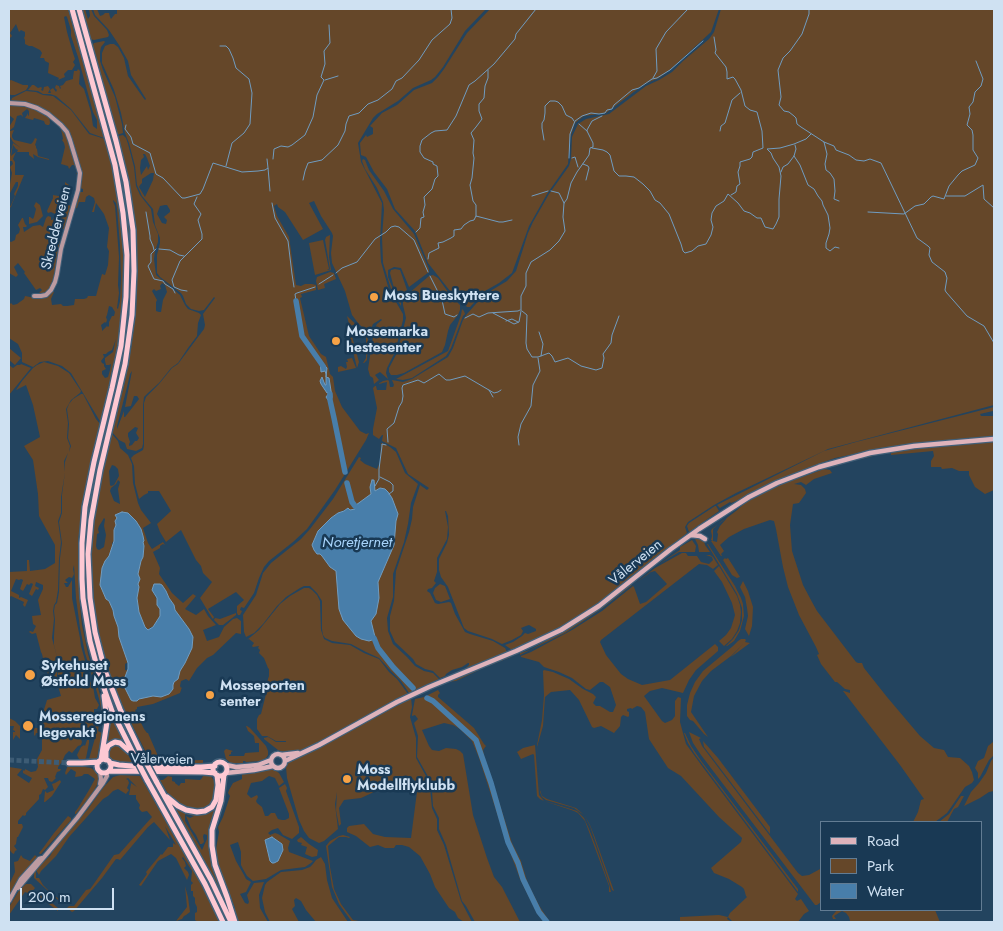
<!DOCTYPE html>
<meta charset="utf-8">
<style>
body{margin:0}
#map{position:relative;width:1003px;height:931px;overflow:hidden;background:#23445f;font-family:Jost,sans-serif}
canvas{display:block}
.frame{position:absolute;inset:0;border:10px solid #cfe1f2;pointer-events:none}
.legend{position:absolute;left:820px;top:821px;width:162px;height:90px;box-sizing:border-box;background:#193954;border:1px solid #627c93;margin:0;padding:6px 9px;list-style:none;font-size:15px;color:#cfe1f2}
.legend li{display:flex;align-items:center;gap:10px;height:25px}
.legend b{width:25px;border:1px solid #627c93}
.scale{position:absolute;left:20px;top:888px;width:94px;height:22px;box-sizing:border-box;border:2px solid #cfe1f2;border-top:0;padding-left:6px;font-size:15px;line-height:18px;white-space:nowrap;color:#cfe1f2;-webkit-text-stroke:4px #193954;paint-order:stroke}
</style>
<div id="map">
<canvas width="1003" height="931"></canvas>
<div class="frame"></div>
<ul class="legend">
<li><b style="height:6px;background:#deb3bb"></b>Road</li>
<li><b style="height:14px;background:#654729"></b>Park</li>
<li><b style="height:14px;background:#487eaa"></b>Water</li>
</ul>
<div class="scale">200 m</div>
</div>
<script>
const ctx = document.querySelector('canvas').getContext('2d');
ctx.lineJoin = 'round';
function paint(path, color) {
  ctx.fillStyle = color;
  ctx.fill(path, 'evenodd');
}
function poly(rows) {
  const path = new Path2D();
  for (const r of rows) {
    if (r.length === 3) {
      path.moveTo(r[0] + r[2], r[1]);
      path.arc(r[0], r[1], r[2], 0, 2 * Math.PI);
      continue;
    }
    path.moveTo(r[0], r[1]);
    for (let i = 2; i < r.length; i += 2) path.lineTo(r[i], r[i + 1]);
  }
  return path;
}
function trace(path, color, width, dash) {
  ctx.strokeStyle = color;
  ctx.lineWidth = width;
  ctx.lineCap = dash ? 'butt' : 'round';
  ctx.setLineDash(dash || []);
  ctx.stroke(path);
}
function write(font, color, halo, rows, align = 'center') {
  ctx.font = font + ' Jost,sans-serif';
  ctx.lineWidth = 5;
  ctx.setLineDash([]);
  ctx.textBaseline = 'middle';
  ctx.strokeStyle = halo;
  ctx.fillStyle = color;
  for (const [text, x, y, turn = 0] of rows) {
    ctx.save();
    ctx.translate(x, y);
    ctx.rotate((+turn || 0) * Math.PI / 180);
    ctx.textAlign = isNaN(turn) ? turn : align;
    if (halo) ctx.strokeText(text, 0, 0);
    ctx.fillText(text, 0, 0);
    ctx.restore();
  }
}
paint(poly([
 [9,9,68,9,104,138,90,133,71,109,56,96,50,94,43,94,38,91,28,90,32,85,34,85,38,88,41,87,42,88,41,90,43,91,44,87,48,86,50,89,48,93,51,93,50,90,53,88,56,92,57,90,55,88,56,85,59,86,60,89,61,88,60,86,63,85,66,81,73,79,73,77,74,71,77,71,78,69,80,71,79,84,84,89,91,112,93,126,97,129,97,120,93,112,78,57,71,36,71,30,67,17,66,16,64,17,67,32,73,53,75,59,73,62,75,65,72,70,68,70,64,74,65,77,58,80,59,78,48,73,49,63,45,61,44,58,40,58,42,53,40,50,32,46,29,46,25,44,25,40,24,38,25,36,25,32,21,30,19,32,16,24,10,33,12,36,9,39],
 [82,9,85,9,88,19,90,16,89,9,91,9,94,16,107,30,109,35,108,37,94,40,90,39],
 [93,9,97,9,100,16,103,15,105,13,109,13,110,17,111,19,115,14,117,14,117,9,486,9,465,31,443,67,435,77,431,80,413,88,398,101,377,114,373,118,358,143,361,162,382,203,380,242,381,262,389,290,403,314,403,320,395,352,387,368,386,373,388,379,380,372,375,375,379,380,374,384,373,378,370,376,368,369,374,330,377,324,382,320,381,319,373,324,369,334,358,323,352,315,345,291,332,263,331,253,333,236,332,233,321,216,314,201,309,203,323,229,303,240,285,212,278,207,277,204,274,206,277,216,289,237,296,285,301,286,305,284,312,284,316,285,316,290,301,294,302,297,300,298,309,336,321,354,326,357,330,374,333,377,335,391,342,407,360,431,366,434,369,433,366,440,335,490,307,529,293,542,269,561,264,567,259,578,254,593,244,608,241,607,240,610,242,611,240,615,238,615,237,613,237,606,244,600,236,592,208,609,214,617,213,619,212,618,200,598,212,582,203,573,201,566,196,560,181,530,166,542,160,532,157,524,171,511,159,491,148,491,148,493,144,495,139,499,135,484,134,466,131,458,134,455,143,450,144,446,144,403,146,397,159,384,172,368,178,364,204,329,205,325,203,314,215,298,214,297,204,310,199,311,191,309,186,304,183,296,181,293,160,277,157,273,157,255,160,243,160,238,155,225,153,209,142,196,137,185,135,166,129,143,125,133,121,113,114,90,102,63,102,53,105,46,110,44,114,44,118,47,124,58,128,76,142,96,145,100,146,99,131,75,128,61,119,45,109,30,95,15],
 [143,154,145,154,147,158,150,166,148,170,147,166,141,175,140,168,141,160,144,157],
 [151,173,154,173,153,180,145,197,139,187,140,185,142,183,142,179],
 [165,205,167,205,170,210,170,212,165,216,164,217,167,220,166,224,162,223,157,214,160,206],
 [490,9,719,9,711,32,671,69,659,78,647,83,639,88,606,113,584,116,575,123,570,138,568,164,547,194,529,226,512,273,499,283,485,291,470,307,467,307,464,303,454,296,428,263,415,231,395,209,387,189,374,172,366,157,361,155,360,143,366,135,367,137,373,134,373,128,370,126,382,113,397,105,414,90,432,83,438,77,444,69,467,33],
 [721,9,994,9,994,405,828,449,736,493,714,505,688,522,685,527,687,533,603,601,558,630,532,641,523,646,512,650,505,645,513,642,522,636,525,633,528,634,536,631,536,629,529,625,526,626,521,628,523,631,521,635,512,640,502,644,492,639,468,631,464,628,448,587,441,577,439,570,439,559,447,543,449,535,448,516,446,511,445,511,448,527,447,539,437,558,437,572,434,581,436,583,432,588,428,589,427,591,430,593,435,603,438,604,449,602,451,603,455,614,465,632,470,634,493,641,505,648,507,652,506,653,466,668,469,665,469,663,468,663,462,667,452,670,446,674,445,676,440,678,433,671,425,669,416,664,413,659,395,642,390,631,390,616,394,601,396,571,409,532,412,519,413,507,420,485,427,490,429,488,408,474,396,448,382,441,383,435,382,435,379,439,373,435,373,429,377,408,373,388,375,386,376,386,377,390,386,390,387,382,378,384,383,381,388,380,389,381,390,387,393,387,394,385,392,380,403,382,412,379,448,357,453,348,463,320,467,314,482,297,487,293,507,281,516,271,528,233,533,222,549,194,569,166,571,159,572,137,578,124,586,119,609,114,646,86,659,80,672,72,683,61,709,39,714,32],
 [104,41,105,42,101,47,100,52,100,61,103,70,115,97,122,124,123,133,117,135,92,47,94,43],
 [93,76,95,76,97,82,111,132,108,133],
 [11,80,23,85,28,85,28,87,26,90,15,95,11,95,9,94,9,81],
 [26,91,36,92,43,95,53,96,71,110,89,134,105,139,111,163,120,211,123,237,124,281,123,309,117,351,101,423,71,373,62,366,48,361,40,362,33,367,22,362,22,353,18,344,9,338,9,305,11,303,13,305,17,304,24,299,25,296,35,298,52,291,54,292,51,299,52,305,61,304,63,306,67,306,74,305,75,299,84,299,87,298,88,296,96,296,102,274,105,275,108,265,109,251,107,247,109,228,104,214,96,203,94,212,92,212,95,202,94,198,89,195,86,197,85,202,79,202,77,208,75,208,80,192,83,192,83,189,80,188,81,172,70,136,60,122,27,103,18,101,9,102,9,97,11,101,12,98],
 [113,200,116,203,117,209,120,245,121,279,120,301,118,309,117,308,119,293,118,285,119,257,115,206,113,201],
 [109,306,112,307,115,312,114,316,112,316,109,322,109,326,108,327,107,326,102,331,102,329,101,325,105,322,106,323,107,320,106,317,107,315],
 [116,339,113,352,105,358,105,361,106,365,109,365,111,364,110,370,108,377,105,378,102,374,102,371,106,369,104,366,104,364,102,363,101,361,104,357,103,354,106,354,108,352,112,350],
 [9,105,22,105,35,108,49,116,50,123,49,125,47,125,45,124,44,121,34,118,33,120,25,118,27,115,28,113,28,116,29,115,29,111,27,109,22,113,23,117,21,115,17,116,14,127,9,131,9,127,14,119,9,115],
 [61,129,64,130,66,133,78,173,77,174,76,174,77,173,77,171,74,165,72,165,69,169,68,166,61,164,65,147,64,143,62,140,63,139],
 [14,130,12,135,12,137,14,140,31,144,33,142,35,138,37,139,35,145,36,146,36,148,37,149,38,156,49,159,49,160,38,157,33,154,34,159,29,155,29,152,17,152,18,150,16,149,13,145,11,156,16,152,13,159,15,162,15,175,24,175,12,204,11,207,9,208,11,205,15,196,14,194,18,186,18,182,16,182,10,193,9,204,9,190,12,173,10,167,13,164,12,161,10,161,9,160,13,143,21,148,13,142,9,135,10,131],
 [123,135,126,138,128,144,134,167,136,186,140,195,151,209,153,222,158,234,158,242,155,251,154,259,156,275,180,295,185,305,188,309,199,313,201,315,198,323,197,336,188,348,178,363,171,368,159,383,148,393,144,397,143,405,143,444,142,448,136,451,127,449,125,443,119,440,112,432,125,382,131,349,136,311,137,281,136,239,132,203,126,170,118,136],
 [162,283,165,285,167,292,163,300,161,312,159,312,156,311,156,302,157,300,152,291,154,289,156,291,161,289,160,286],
 [132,371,125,407,131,406,134,396,137,396,139,399,125,417,124,417,124,411,117,429,117,426,127,387,130,374],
 [135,427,138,428,136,433,139,438,137,441,135,441,132,445,129,446,129,444,130,442,128,436,128,433],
 [110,138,113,138,123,177,129,216,132,273,131,308,126,346,109,426,106,423,124,336,126,324,128,302,129,261],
 [363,159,365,160,369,170,384,191,393,209,414,234,429,269,429,272,409,287,401,268,394,267,388,270,388,277,393,289,399,294,404,295,401,301,401,306,391,289,383,263,382,237,384,210,383,202,377,188,365,169,362,161],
 [65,182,69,185,64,203,71,206,65,229,62,229,60,222,53,225,59,229,61,233,59,240,61,242,58,256,56,274,51,289,43,295,38,294,42,290,40,288,36,290,24,273,25,272,18,263,14,267,18,275,16,277,9,273,9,241,11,242,15,240,16,235,19,233,20,229,18,225,22,218,23,218,25,224,27,226,26,227,23,227,24,232,33,226,40,225,43,227,46,218,48,216,51,217,51,220,52,220,55,217,55,214,51,212,48,213,47,211,53,198,53,195,64,197,66,193,65,192],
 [36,202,40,205,43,216,37,222,29,224,29,217,30,217,33,219,34,217,36,209,34,206],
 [330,235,329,257,331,270,315,275,309,243,323,240,329,269,327,270,329,270,330,269,325,240,326,237],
 [395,269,400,270,405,284,407,290,403,293,399,292,394,288,390,273,391,270],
 [330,272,334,273,336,279,324,284,325,288,318,290,316,281,317,277],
 [433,275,438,278,451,296,460,305,460,310,458,315,450,325,448,331,445,345,442,352,404,373,397,375,391,375,389,372,389,368,397,353,406,318,403,305,403,300,408,294,429,276],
 [462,309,464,311,465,314,463,316,451,348,446,356,412,378,403,380,396,379,448,351,461,315],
 [347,316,363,331,368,339,367,360,364,363,363,363,366,358,366,338,363,333,353,325,347,327,349,324],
 [352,327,350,329,359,362,357,368,348,330,348,328],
 [9,348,21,358,15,365,9,360],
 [352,358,356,368,338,372,338,367,341,366,346,369,347,367,346,362,348,362,347,359],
 [44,362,58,366,69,373,81,391,80,393,71,400,66,409,68,423,67,438,70,446,69,452,71,446,68,438,69,424,67,409,69,404,73,399,81,394,83,394,96,419,100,424,89,471,83,503,78,541,78,568,80,606,82,625,88,654,103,705,105,723,102,723,101,722,99,724,98,731,102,733,97,758,90,760,89,759,95,738,95,735,97,732,95,731,91,735,88,732,84,735,81,739,82,742,81,745,78,746,72,753,69,751,65,755,62,762,58,767,58,769,61,769,60,771,57,772,55,777,56,778,52,782,49,781,48,778,44,778,48,787,45,790,43,789,41,794,39,795,39,799,26,813,26,815,24,816,23,815,18,821,18,824,22,824,23,827,18,837,17,837,16,844,14,846,17,850,15,851,14,854,12,853,9,849,9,767,22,769,17,775,29,783,32,778,23,773,23,771,24,770,25,771,25,769,31,772,36,771,38,767,37,759,42,750,42,733,36,733,35,736,34,735,34,728,39,728,39,721,42,716,47,700,61,696,55,676,48,674,45,667,42,654,41,652,36,633,32,634,29,632,30,631,33,632,36,626,33,624,32,616,41,615,38,600,43,589,43,585,36,582,35,586,39,588,38,590,36,589,32,596,29,594,33,584,31,583,29,585,27,584,23,591,20,589,23,580,21,579,19,580,16,579,11,591,19,595,19,598,21,597,28,600,25,607,23,605,24,602,11,596,9,598,9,572,27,571,27,560,29,560,30,571,45,569,55,563,55,545,39,516,38,494,33,460,24,446,40,437,33,405,26,385,16,390,22,381,33,368,37,365],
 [68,453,65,462,65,472,62,495,62,513,59,522,62,543,60,558,59,592,57,603,55,605,54,611,55,620,54,636,54,645,58,661,58,677,63,685,64,691,63,686,57,676,58,661,52,638,54,619,53,611,54,605,56,602,58,590,59,559,61,542,58,521,61,513,61,497,65,472,64,461],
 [74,565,76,598,80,628,85,653,99,699,103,718,102,720,98,715,94,714,94,709,97,709,99,705,95,698,93,686,89,680,86,664,81,646,80,638,72,598,72,580,68,587,66,587,64,583,68,583,65,580,69,577,72,578,74,574,73,569],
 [21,364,31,368,9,395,9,365,13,368,17,365,20,365],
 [994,407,994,410,993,411,980,414,981,416,994,416,994,437,905,446,879,449,835,458,821,463,812,468,780,480,741,499,731,503,730,502,720,508,717,505,824,451,856,442],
 [105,428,108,430,92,495,88,524,86,546,87,585,90,614,96,648,95,650,92,643,85,596,84,540,89,497],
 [112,434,118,441,120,448,128,455,132,464,133,483,138,503,141,510,151,523,143,528,148,543,152,549,163,542,165,545,163,544,160,546,160,548,153,552,160,568,159,574,172,593,183,603,193,594,196,596,185,609,196,615,204,609,208,616,216,625,203,630,207,641,219,637,224,627,233,619,237,618,241,621,241,634,236,633,213,655,207,658,197,668,189,681,186,679,181,681,180,686,181,688,182,687,180,693,153,704,137,707,137,709,135,710,144,729,147,733,148,733,158,756,161,755,165,759,168,761,203,760,203,764,152,764,127,715,114,686,107,665,100,638,95,614,92,575,92,549,94,520,97,496],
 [112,465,115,466,118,469,119,476,114,485,111,486,110,485,109,471],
 [118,480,120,482,118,489,120,504,114,501,110,491,111,488,116,484],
 [104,518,105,519,104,526,106,535,104,547,99,550,97,549,96,546,97,534,99,533,98,529,99,526,101,523],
 [117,518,144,541,143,542,144,546,133,574,138,583,132,614,146,629,148,630,151,627,153,627,160,616,161,612,160,601,157,600,153,592,174,606,178,679,175,680,125,670,125,664,128,662,129,656,111,606,109,556,112,548,112,543,114,541,114,528,116,525],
 [994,441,994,490,985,494,975,487,969,475,969,471,959,471,952,468,942,469,941,467,931,467,931,461,934,456,933,451,891,455,891,452,881,454,840,464,835,467,837,464,866,456,904,449],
 [381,443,385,444,390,447,396,452,405,473,418,484,411,503,408,524,404,542,393,574,393,597,387,618,388,631,393,644,407,657,415,666,424,671,433,673,439,679,409,693,401,681,390,670,379,658,366,652,351,644,332,641,325,638,323,635,322,629,322,601,317,593,310,586,304,586,300,588,286,597,277,606,263,624,254,633,246,637,244,632,243,615,256,595,263,573,271,563,301,539,310,529,333,499,359,457,361,458,360,460,365,464,377,469,380,462],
 [356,507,327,551,314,541,318,531,331,518,338,513,349,508,349,510,354,510],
 [824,469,830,470,832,473,814,479,806,485,801,482,794,484,801,485,805,489,806,493,799,503,793,504,790,525,792,551,803,585,812,602,817,611,856,662,858,663,862,663,864,668,887,697,920,736,934,748,944,750,948,757,960,758,969,766,972,772,974,780,972,783,965,787,947,813,935,822,913,822,918,812,921,800,924,799,900,765,843,691,844,691,850,693,850,690,845,689,837,682,835,682,821,664,817,655,819,654,816,647,799,615,788,587,783,567,776,529,774,521,770,520,744,529,729,537,720,545,724,551,721,554,722,556,721,556,711,541,713,540,711,540,712,536,711,531,712,529,736,511,745,503,774,487],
 [727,518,720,526,717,532,718,534,717,542,713,541,713,529,722,521],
 [715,506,716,506,719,511,689,532,687,526,689,523],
 [697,537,702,539,704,541,705,545,710,552,699,552,698,545,695,539],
 [692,540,696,546,695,552,679,552,659,564,680,550,680,547],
 [707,544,708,544,713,552,735,586,741,598,743,604,744,616,740,631,734,641,727,646,726,646,733,639,739,630,742,620,742,608,737,594],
 [682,553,686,553,688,556,697,556,701,562,709,564,713,560,712,557,706,555,710,555,713,557,718,565,713,569,707,565,699,564,601,640,600,642,606,655,621,674,628,679,642,685,670,680,715,644,718,647,718,651,696,670,689,680,683,693,662,688,650,691,644,696,662,721,665,723,672,720,675,716,675,701,678,697,681,698,680,722,686,744,702,766,798,894,795,899,797,901,801,899,809,911,804,914,798,922,733,922,728,917,727,919,732,922,680,922,680,917,719,915,728,917,730,913,747,897,746,896,744,889,742,887,729,879,714,873,711,868,741,842,742,838,740,836,719,817,681,776,668,768,649,739,645,712,641,707,637,706,632,709,631,708,627,709,627,711,629,712,629,716,628,717,623,715,621,717,620,726,614,733,601,726,594,728,592,727,579,700,570,690,551,692,545,697,543,726,537,747,540,790,542,796,547,799,576,808,584,815,590,825,595,838,614,891,612,890,590,826,584,815,574,808,546,800,542,797,540,792,537,745,542,720,544,695,543,671,544,670,553,672,569,679,583,689,593,694,596,697,593,703,596,706,600,706,610,712,613,712,616,705,610,687,603,682,600,682,590,690,586,689,572,678,559,672,544,667,539,662,521,657,521,656,531,652,572,630,602,611,633,586,634,587,640,604,646,602,667,584,655,571,651,572,636,583,655,568],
 [725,558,726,559,728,558,740,577,737,578,732,575,723,560],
 [719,566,737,596,740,605,741,612,740,623,737,631,732,639,724,646,719,641,726,635,731,628,735,615,732,603,722,582,714,571],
 [743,581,748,591,753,607,752,626,749,636,745,629,748,616,747,608,745,597,740,587],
 [440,584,445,586,450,599,441,602,436,600,433,593,435,588],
 [629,585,632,585,604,607,582,622,565,633,520,655,520,653,530,650,579,622,601,607],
 [304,588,309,588,312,590,317,595,320,601,321,630,324,639,332,643,350,645,364,653,379,659,389,672,397,679,408,694,317,743,302,750,286,753,278,750,264,739,264,738,268,737,276,742,286,742,286,741,276,741,267,736,262,736,257,729,257,719,259,715,261,714,268,686,266,685,269,676,269,669,268,668,264,658,259,653,260,650,258,648,259,646,253,647,252,646,254,643,249,639,247,640,259,630,280,604,290,596],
 [236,613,236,615,223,625,219,625,214,620,215,618,220,619],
 [741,639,745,639,746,640,745,642,750,643,731,657,743,644,731,656,711,671,702,681,694,696,691,712,708,737,704,734,693,721,690,720,687,716,687,705,690,693,695,682,703,671,733,646,738,641],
 [510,656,511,657,483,668,456,681,445,682],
 [102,670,103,670,117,709,140,757,137,757,122,727,111,701,100,671],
 [438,690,440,693,438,695,438,697,474,728,484,744,486,746,483,750,486,765,493,783,512,843,521,861,528,884,540,907,550,922,544,922,542,919,536,911,520,879,507,844,479,758,472,741,460,729,453,725,444,723,422,730,429,746,432,750,439,751,446,748,456,749,460,751,463,754,473,815,487,858,494,877,502,887,520,922,475,922,466,906,462,901,446,845,439,829,439,818,433,806,432,791,430,780,417,757,418,736,414,723,418,719,415,715,412,716,412,715,415,699,424,697],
 [411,698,412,707,410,717,416,738,416,758,427,778,430,788,432,808,437,819,437,830,444,845,461,901,472,922,464,922,458,918,455,912,449,908,435,887,430,874,420,856,409,847,402,845,396,845,394,848,385,848,378,845,370,847,356,836,347,832,347,828,349,826,364,824,373,834,385,837,411,838,418,784,410,776,387,784,374,792,361,798,344,800,339,808,341,824,339,826,336,810,337,792,335,804,338,829,324,841,319,843,309,838,304,831,299,820,287,778,286,767,289,761],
 [108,707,124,743,121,741,105,747],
 [9,718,15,721,20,726,20,739,16,735,13,740,13,732,15,732,15,731,13,730,14,726,9,726],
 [241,726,247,726,250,728,266,746,268,751,268,755,266,758,260,761,246,762,245,761,243,761,243,763,231,763,226,759,224,751,226,749,233,751,231,752,231,754,229,755,229,756,244,756,245,753,259,752,259,743,255,743,254,736,248,731,246,726],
 [689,732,701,738,699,739,702,746,798,873,802,876,809,875,822,868,822,898,820,900,821,902,817,905,815,905,701,755,693,743],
 [684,733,685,733,691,746,702,762,798,889,798,892,694,753,688,743],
 [87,740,89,740,89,743,86,758,84,761,75,761,79,759,77,755,81,747,84,745,85,746],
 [703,741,718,758,770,827,770,834,704,747],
 [993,742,994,742,994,755,989,760,980,777,978,779,978,773,975,768,978,761,984,758,988,746],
 [118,744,126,751,133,764,119,763,113,762,109,758,108,754,109,747,113,745],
 [535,745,539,795,544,801,561,806,577,811,584,818,589,829,596,847,609,884,611,892,609,892,609,886,585,821,578,813,574,811,544,801,540,799,537,796,534,755,533,754,521,759,517,752,523,748],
 [994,757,994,791,989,792,980,798,964,806,971,792,979,783,986,773,991,761],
 [68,765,73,765,91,768,96,772,99,776,98,783,92,794,76,814,75,814,75,812,78,808,89,790,95,779,88,774,84,774,82,776,75,777,76,772,71,769,66,775,65,773],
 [269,769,273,769,279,773,284,782,279,786,275,778,269,776,266,778,262,781,251,783,247,794,251,798,257,795,258,797,256,801,257,803,262,807,265,816,268,816,271,813,275,813,278,819,282,820,285,820,289,818,289,814,279,788,285,784,287,788,286,791,299,827,299,833,292,839,283,835,278,828,272,830,268,833,270,835,275,833,278,834,290,841,288,848,289,852,313,861,311,863,305,867,281,870,266,879,253,881,247,876,243,869,241,865,241,852,238,842,230,845,236,861,244,875,246,879,251,882,246,892,240,894,245,903,248,904,249,902,247,895,254,883,264,882,259,895,260,908,268,922,237,922,235,915,235,908,217,862,216,849,219,832,218,827,223,817,230,796,228,793,229,790,233,783,242,779,242,774],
 [272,837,280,842,282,853,277,862,271,863,270,861,265,840],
 [204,774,210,775,215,782,215,796,212,804,208,808,199,810,183,807,170,797,160,780,163,780,168,776,172,777,172,781,175,782,175,783,179,786,181,783,185,783,185,779,200,780,202,778],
 [120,775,140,776,195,873,220,922,204,922,203,921,198,922,195,920,195,913,197,912,197,907,195,903,195,898,193,896,193,891,191,891,191,885,193,883,191,881,192,871,183,857,182,858,185,862,186,866,184,868,188,872,189,875,187,880,176,858,171,854,158,861,141,886,139,885,147,874,146,872,161,854,162,855,168,847,173,847,173,843,176,845,165,826,170,840,154,822,148,827,120,860,118,859,116,859,102,878,74,911,72,912,67,908,69,906,74,906,86,890,90,889,93,885,114,855,119,854,152,817,147,811,142,812,140,810,139,808,140,805,136,799,136,795,129,795,131,784,131,783,137,787,128,778,126,779,128,780,129,783,127,788,129,790,126,794,118,789,113,791,108,796,103,799,69,837,56,856,41,871,39,875,36,870,36,878,39,878,43,885,49,891,65,904,64,904,58,900,34,878,34,873,36,871,38,867,50,856,55,847,88,809,102,789,113,777],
 [219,778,221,778,219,801,211,824,209,843,213,863,230,912,215,881,173,806,185,811,212,809],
 [186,814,194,816,190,818,186,816,191,828,196,835,200,844,202,844,204,842,203,836,204,834,207,835,207,839,202,850,185,821,185,815],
 [149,779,152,779,195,854,213,889,229,922,226,922,204,878],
 [60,780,61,782,52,796,45,802,44,802,45,791,47,793,54,790,52,784,55,783],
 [961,796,964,796,958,807,954,809,947,822,939,822,949,814],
 [68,816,71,818,71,820,41,854,40,854,39,853,43,848,54,833],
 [343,835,350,837,349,838,346,837,339,837,328,846,330,867,334,889,341,904,353,920,364,922,352,922,339,904,332,887,326,846,330,841,339,836],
 [301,837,309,844,318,850,317,856,312,857,305,854,307,847,301,845,302,843,298,842,297,840],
 [21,855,23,858,30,861,35,855,37,857,19,880,9,897,9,885,15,872,14,862,18,861],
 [321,857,325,864,327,880,332,898,348,922,316,922,306,910,301,901,296,898,294,900,295,906,292,909,299,922,270,922,265,912,262,898,265,885,267,882,281,872,302,870,310,867,313,864,316,860],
 [26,884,31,884,35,888,30,894,25,892,9,915,9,907,20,889],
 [185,886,188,897,190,912,186,915,184,916,182,919,176,921,187,907],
 [39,892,58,908,58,911,37,895],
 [837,910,935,910,940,922,848,922,850,921,849,917,846,913,842,911,834,916,836,919,833,919,832,916]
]), '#654729');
const water = poly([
 [320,360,327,368,326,377,329,378,332,397,331,400,328,400,326,397,329,393,327,393,321,384,320,381,322,377,325,385,326,385,326,374,325,371,321,372,320,360],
 [372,480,374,480,375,491,380,488,385,489,388,492,392,498,398,514,396,521,394,545,378,582,379,598,376,614,371,621,375,637,372,640,369,641,361,639,356,636,343,620,339,609,336,571,330,567,322,556,320,554,317,554,314,550,312,545,318,531,331,518,338,513,344,511,348,508,350,510,355,509,356,507,356,505,371,494,370,487,372,480],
 [122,512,128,513,136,521,141,529,143,536,144,541,143,542,144,546,143,557,141,561,138,574,140,579,138,584,139,587,137,598,139,612,145,627,148,630,153,627,160,616,160,609,157,605,157,598,152,590,154,584,160,584,162,585,166,591,169,598,174,605,175,610,189,629,193,637,192,648,185,663,180,671,178,679,174,682,173,685,173,689,169,694,161,697,153,696,139,699,137,701,133,701,131,700,124,686,125,677,128,669,128,663,119,637,118,627,114,616,113,610,109,601,106,599,100,585,102,568,105,561,109,556,114,541,114,530,116,525,115,521,117,518,115,515,122,512],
 [272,837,282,844,283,850,278,861,274,863,272,863,270,861,265,840,272,837]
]);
paint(water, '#487eaa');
trace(water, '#709cc0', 1);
trace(poly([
 [809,9,809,14,802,34,790,51,783,58,778,70,781,97,779,105,784,111,789,112,794,116,796,118,797,124,801,127,824,142,827,154,825,164,826,170,830,173,834,179,835,191,834,199,839,201],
 [714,37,716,50,715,53,726,67,727,72,727,79,733,77,735,79,741,90,745,106,750,110,757,112,762,131,763,148,753,152,752,157,750,159,740,162,740,166,738,172,740,184,737,186,736,192,731,195],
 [220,46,226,46,229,49,233,58,236,68,249,79,252,93,250,124,244,133,232,143,226,166],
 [653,78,657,71,656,49,666,32,688,9],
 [325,80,338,76],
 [579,124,587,131],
 [126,125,125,129,131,137,133,144,150,153,156,174,163,178,182,198,185,198,200,194,203,189,213,163,242,172,258,171,265,170,268,168,270,191],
 [720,131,721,126,725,123,732,100,740,93],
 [544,140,542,128,542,123,544,120,545,113,545,106,550,101,555,101,558,102,562,106,566,115,572,118,574,121],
 [824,142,834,146,836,150,849,155,856,160,864,161,870,159,881,163,917,238,928,246,930,248,929,255,932,262,945,272,947,278,945,290,946,292,967,316,984,326,994,343],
 [592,148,603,150,607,152,610,155,614,171,619,176,626,176,634,177,643,184,650,191,655,200,660,203,669,214,681,244,683,251,685,253,692,251,698,246,706,244,711,235,713,227,711,220,712,213,716,206,724,201,728,194,738,203,744,211,750,213,757,218,761,218,765,227,773,229,776,224,779,217,779,199,781,176,779,167,773,158,771,153,767,149,780,148,794,144,806,139,811,134],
 [794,156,800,165,808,185,814,189,818,196,822,201,823,205,828,215,830,228,829,234,826,243,826,248,830,251,835,247,839,248],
 [569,158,570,134,575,121,582,116,591,113,599,114,605,113,607,110,612,109,614,105,632,90,639,88,652,79,657,78,670,70,703,41],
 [572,158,575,157,578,167],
 [267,159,268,168],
 [273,159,274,149,281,146,288,147,292,145,305,135,313,117,317,95,324,80,321,77,325,64,324,51,330,43,329,25],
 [583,164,588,166,589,168,586,180],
 [781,172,783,167,788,164,794,156,796,149,795,145],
 [303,180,305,171,308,163,322,160,338,145,345,131,346,124,349,116,359,113,368,104,378,100,392,89,396,81,402,78,419,60,432,40,450,24,452,18,451,9],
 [551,191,559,193,564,203],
 [532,196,548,191],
 [946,196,965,196,983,185,984,199,994,208],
 [272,203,275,218,288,241,292,274,294,287],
 [146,212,150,236,150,239,153,246,154,250],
 [868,212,904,214,915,206,924,204,931,197,933,196,944,199,949,186,958,175,962,171,975,165,978,158,973,150,973,135,972,130,967,125,970,114,969,107,973,102,975,92,981,86,983,79,976,61],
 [476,216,476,205,473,201,470,185,472,178,474,158,473,153,474,140,471,133,476,127,482,119,479,111,479,104,484,98,485,86,488,78,488,70],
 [416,232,420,228,421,218,424,217,423,212,425,205,424,197,432,189,435,179,438,176,437,166,433,164,433,162,424,158,420,152,420,146,422,140,431,133,435,131,447,130,456,116,469,85,475,81,494,64,515,39,516,34,536,9],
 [156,249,151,254,151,262,148,266,153,277,154,279,163,281,165,284,173,289,175,293],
 [159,249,170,250,179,255,184,256],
 [428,259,429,253,439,248,438,243,443,242,451,238,454,236,454,230,461,229,464,225,470,221,474,220,476,216,499,222,503,222,512,220],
 [336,273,342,268,357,262,375,239,386,232,391,227,395,226,399,227,414,240,428,272],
 [430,276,442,300,445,314,454,317,457,315],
 [319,284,333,275],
 [187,291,181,290,174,287,172,280,180,261,202,239,202,234,198,220,201,214,194,204,197,197],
 [296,301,295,294,297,293,315,287],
 [522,311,527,315,526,343,527,349,532,357,538,357,549,353,552,356,555,362,568,358,581,366,596,370,602,368,604,358,603,354,611,343,612,335,619,316],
 [493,313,514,324,519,322,521,311,521,296,526,286,526,273,531,262,550,250,559,241,565,231,563,217,564,203,567,199,571,183,577,172,589,155,590,148,593,147,593,143,587,131,587,130,592,121,602,116],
 [465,318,473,314,479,317,488,313,518,311,520,310],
 [506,321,512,319,518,322],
 [539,332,543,344,541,356],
 [489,390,493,397],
 [388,442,387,429,394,423,399,407,402,402,403,396,402,388,403,385,418,380,424,383,439,374,446,380,450,380,465,376,494,393,498,392,501,390],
 [519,445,518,437,521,424,531,406,533,385,540,371,538,358],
 [380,477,390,482,393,485,393,491,389,494],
 [375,486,379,479,379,469,382,446,382,444,386,445]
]), '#709cc0', 1);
trace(poly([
 [296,301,302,336,323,366],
 [330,394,330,400,334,418,345,472],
 [347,483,352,502,355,506],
 [374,638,378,648,393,667,413,688],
 [427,698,433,701,476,740,491,783,508,842,518,863,523,879,539,912,547,922]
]), '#487eaa', 5.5);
trace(poly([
 [9,760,69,763]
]), '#3d5c75', 5, [5, 2.5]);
const secondary = poly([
 [9,103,25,104,37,108,48,114,61,125,67,132,70,140,80,173,78,190,61,249,57,274,55,282,51,290,46,295,41,296,34,296],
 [100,772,101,779,100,784],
 [18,888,77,818,103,783,107,776,107,772],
 [9,901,21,879,39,859,42,858]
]);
const primary = poly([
 [691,535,700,536,705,539],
 [278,761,7],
 [281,755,298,753],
 [285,761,319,745,397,702,429,687,516,651,561,630,599,606,671,549,699,529,749,497,777,483,819,467,870,453,914,446,994,439],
 [226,765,236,767,248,766,258,765,271,760],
 [226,773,254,770,273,766]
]);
const highway = poly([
 [72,9,115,165,123,213,127,255,126,297,121,346,112,388,94,462,85,507,82,543,82,579,83,598,90,641,99,674,112,711,135,757],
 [79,9,116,141,126,182,133,230,134,271,132,315,125,364,100,470,91,520,88,554,90,598,95,632,105,671,120,709,143,757],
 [104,766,7],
 [101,760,107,722,104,696],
 [106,760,106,751,108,746,111,744,115,742,120,743,129,751],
 [220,769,7],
 [69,763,82,763,99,762],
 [110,763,119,765,145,767,201,767,215,766],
 [109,771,203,772,215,773],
 [224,775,221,801,212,830,212,846,215,865,227,897,235,922],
 [147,780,205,884,223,922],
 [156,781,211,880,231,922],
 [167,797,178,806,186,810,197,812,205,811,212,807,216,800,218,785,217,775]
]);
trace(secondary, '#426079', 6);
trace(primary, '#426079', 7);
trace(highway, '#426079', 8);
trace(secondary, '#bc9ba1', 4);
trace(primary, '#deb3bb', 4.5);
trace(highway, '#fdc9d3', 5);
const highwayBridge = poly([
 [135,757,147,780],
 [143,757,156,781]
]);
trace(highwayBridge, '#426079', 8, []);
trace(highwayBridge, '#fdc9d3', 5);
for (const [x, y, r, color] of [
 [374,297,5,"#f6a246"],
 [336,341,5,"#f6a246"],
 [30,675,6,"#f6a246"],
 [210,695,5,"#f6a246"],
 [28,726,6,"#f6a246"],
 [347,779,5,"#f6a246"]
]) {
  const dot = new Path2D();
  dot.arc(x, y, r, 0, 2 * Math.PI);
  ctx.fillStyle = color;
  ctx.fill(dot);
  trace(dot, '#193954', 2);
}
write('14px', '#cfe1f2', '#193954', [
 ["Skredderveien",57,228,-76],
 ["Vålerveien",636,563,-39],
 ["Vålerveien",162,760,1]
]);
write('bold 14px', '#cfe1f2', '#193954', [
 ["Moss Bueskyttere",384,297],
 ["Mossemarka",346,333],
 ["hestesenter",346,349],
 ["Sykehuset",41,667],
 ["Østfold Moss",41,683],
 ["Mosseporten",220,687],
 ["senter",220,703],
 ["Mosseregionens",39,718],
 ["legevakt",39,734],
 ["Moss",357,771],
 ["Modellflyklubb",357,787]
], 'left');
write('italic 15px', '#a7d3fa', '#193954', [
 ["Noretjernet",357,543]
]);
</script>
